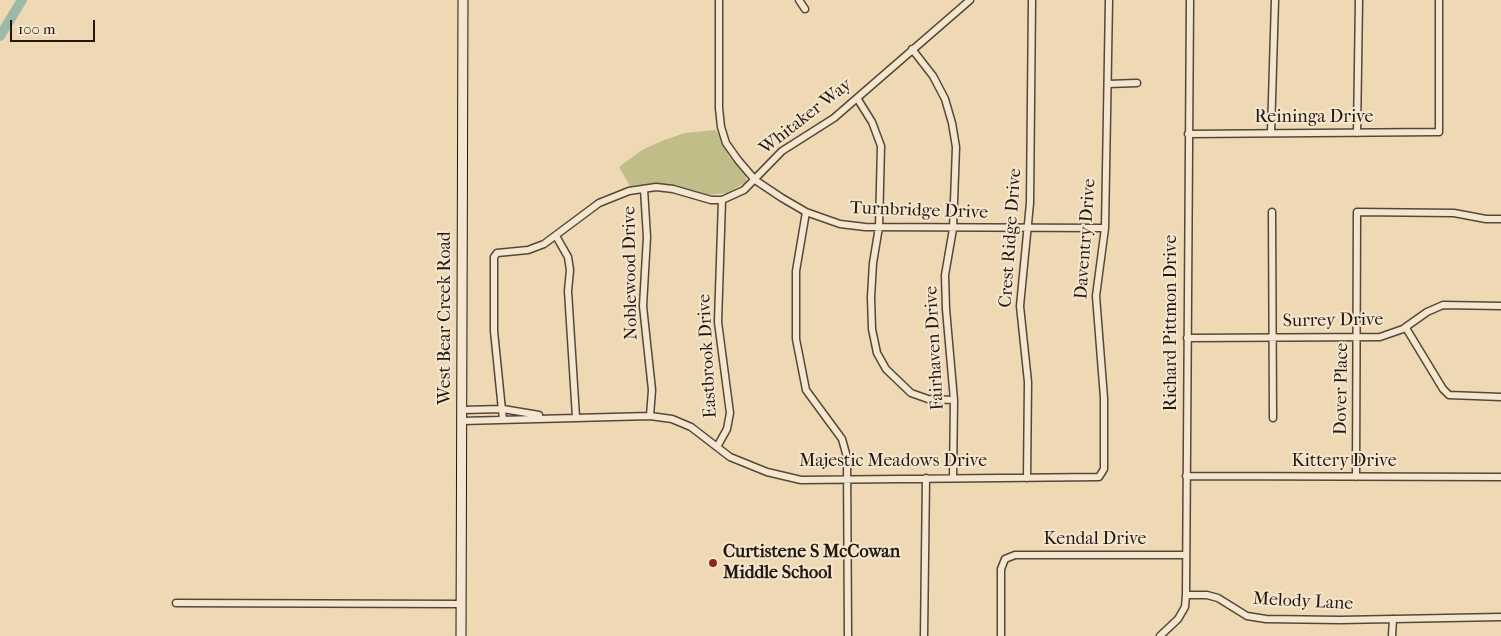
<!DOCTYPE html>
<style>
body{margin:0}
#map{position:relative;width:1501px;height:636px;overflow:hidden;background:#efd9b5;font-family:"IM FELL French Canon",serif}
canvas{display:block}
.scale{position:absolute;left:10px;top:20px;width:85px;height:22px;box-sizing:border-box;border:2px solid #22180f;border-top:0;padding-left:6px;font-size:15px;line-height:18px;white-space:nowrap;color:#22180f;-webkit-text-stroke:4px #f5e6cf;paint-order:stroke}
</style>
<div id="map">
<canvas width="1501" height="636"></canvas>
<div class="scale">100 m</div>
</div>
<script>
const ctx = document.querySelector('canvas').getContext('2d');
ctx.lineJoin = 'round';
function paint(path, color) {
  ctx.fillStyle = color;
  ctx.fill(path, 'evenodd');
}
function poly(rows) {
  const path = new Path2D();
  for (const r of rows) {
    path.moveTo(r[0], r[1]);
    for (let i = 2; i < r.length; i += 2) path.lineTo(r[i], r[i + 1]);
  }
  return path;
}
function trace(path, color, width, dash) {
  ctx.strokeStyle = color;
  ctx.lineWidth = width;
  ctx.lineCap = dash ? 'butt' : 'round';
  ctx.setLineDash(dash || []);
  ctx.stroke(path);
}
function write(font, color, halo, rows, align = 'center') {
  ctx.font = font + ' "IM FELL French Canon",serif';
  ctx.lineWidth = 4;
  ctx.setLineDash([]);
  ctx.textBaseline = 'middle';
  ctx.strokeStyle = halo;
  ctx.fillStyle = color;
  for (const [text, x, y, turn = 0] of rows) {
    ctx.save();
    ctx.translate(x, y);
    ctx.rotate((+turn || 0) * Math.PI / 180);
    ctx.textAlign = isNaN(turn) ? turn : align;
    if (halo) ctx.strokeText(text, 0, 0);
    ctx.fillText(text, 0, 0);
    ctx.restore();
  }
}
paint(poly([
 [716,130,729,156,746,176,746,182,727,193,708,195,665,184,630,186,619,167,642,150,664,140,685,133]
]), '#c0bd88');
trace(poly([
 [0,36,22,0]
]), '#9abaaa', 10);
const minor = poly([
 [719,0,719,108,721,127,726,143,738,160,755,180,782,198,806,212,840,224,865,227,1105,228],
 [799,0,805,9],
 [912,49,933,76,945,99,952,123,956,147,953,229,945,275,946,309,954,400,953,478],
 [1108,84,1137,83],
 [857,98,872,122,881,146,879,227,873,263,871,297,872,329,877,353,886,369,911,393,928,399,954,400],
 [1271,133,1275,0],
 [1357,133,1359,0],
 [1188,134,1439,132,1439,0],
 [644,189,647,237,643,306,652,390,650,416],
 [806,212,796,271,796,339,806,390,842,439,847,457,848,636],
 [1272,212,1273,418],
 [556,236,568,257,570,270,568,291,576,417],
 [1406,328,1443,389,1449,395,1501,397],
 [1187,338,1380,337,1403,329,1427,312,1443,305,1501,306],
 [462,410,503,409,539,415],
 [503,420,494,331,494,257,497,253,528,250,544,244,599,203,629,191,656,187,673,189,711,200,722,200,744,190,782,151,834,118,970,0],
 [462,421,650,416,672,419,691,427,730,457,767,472,801,480,1099,477,1104,469,1104,398,1096,296,1105,228,1109,0],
 [717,447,727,429,730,413,718,322,722,200],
 [1186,476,1501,477],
 [1356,477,1357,212,1454,213,1486,219,1501,219],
 [1027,478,1028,382,1020,306,1030,203,1032,0],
 [1186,595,1207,595,1218,598,1247,616,1266,619,1340,620,1501,617],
 [176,603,461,604],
 [924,636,926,478],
 [1001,636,1001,569,1005,559,1015,555,1186,555],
 [1160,636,1178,619,1185,607,1186,595,1190,0],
 [1392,636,1393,619]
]);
const secondary = poly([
 [461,636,463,0]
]);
trace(minor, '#554838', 9);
trace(secondary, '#22180f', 11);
trace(minor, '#f5e6cf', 6);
trace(secondary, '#f5e6cf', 9);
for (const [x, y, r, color] of [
 [713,563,5,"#8f2418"]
]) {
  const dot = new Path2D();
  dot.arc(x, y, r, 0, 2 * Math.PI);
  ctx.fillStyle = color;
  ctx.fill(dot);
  trace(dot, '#f5e6cf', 2);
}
write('18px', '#22180f', '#f5e6cf', [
 ["Whitaker Way",806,117,-38],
 ["Reininga Drive",1314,118],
 ["Turnbridge Drive",919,211,2],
 ["Crest Ridge Drive",1011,238,-86],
 ["Daventry Drive",1086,239,-86],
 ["Noblewood Drive",631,273,-91],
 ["West Bear Creek Road",446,318,-90],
 ["Surrey Drive",1333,321,-1],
 ["Richard Pittmon Drive",1172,323,-90],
 ["Fairhaven Drive",935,348,-93],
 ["Eastbrook Drive",708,356,-93],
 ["Dover Place",1342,389,-89],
 ["Majestic Meadows Drive",893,462],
 ["Kittery Drive",1344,462],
 ["Kendal Drive",1095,540],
 ["Melody Lane",1303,602,3]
]);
write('bold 18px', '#22180f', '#f5e6cf', [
 ["Curtistene S McCowan",723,553],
 ["Middle School",723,574]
], 'left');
</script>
